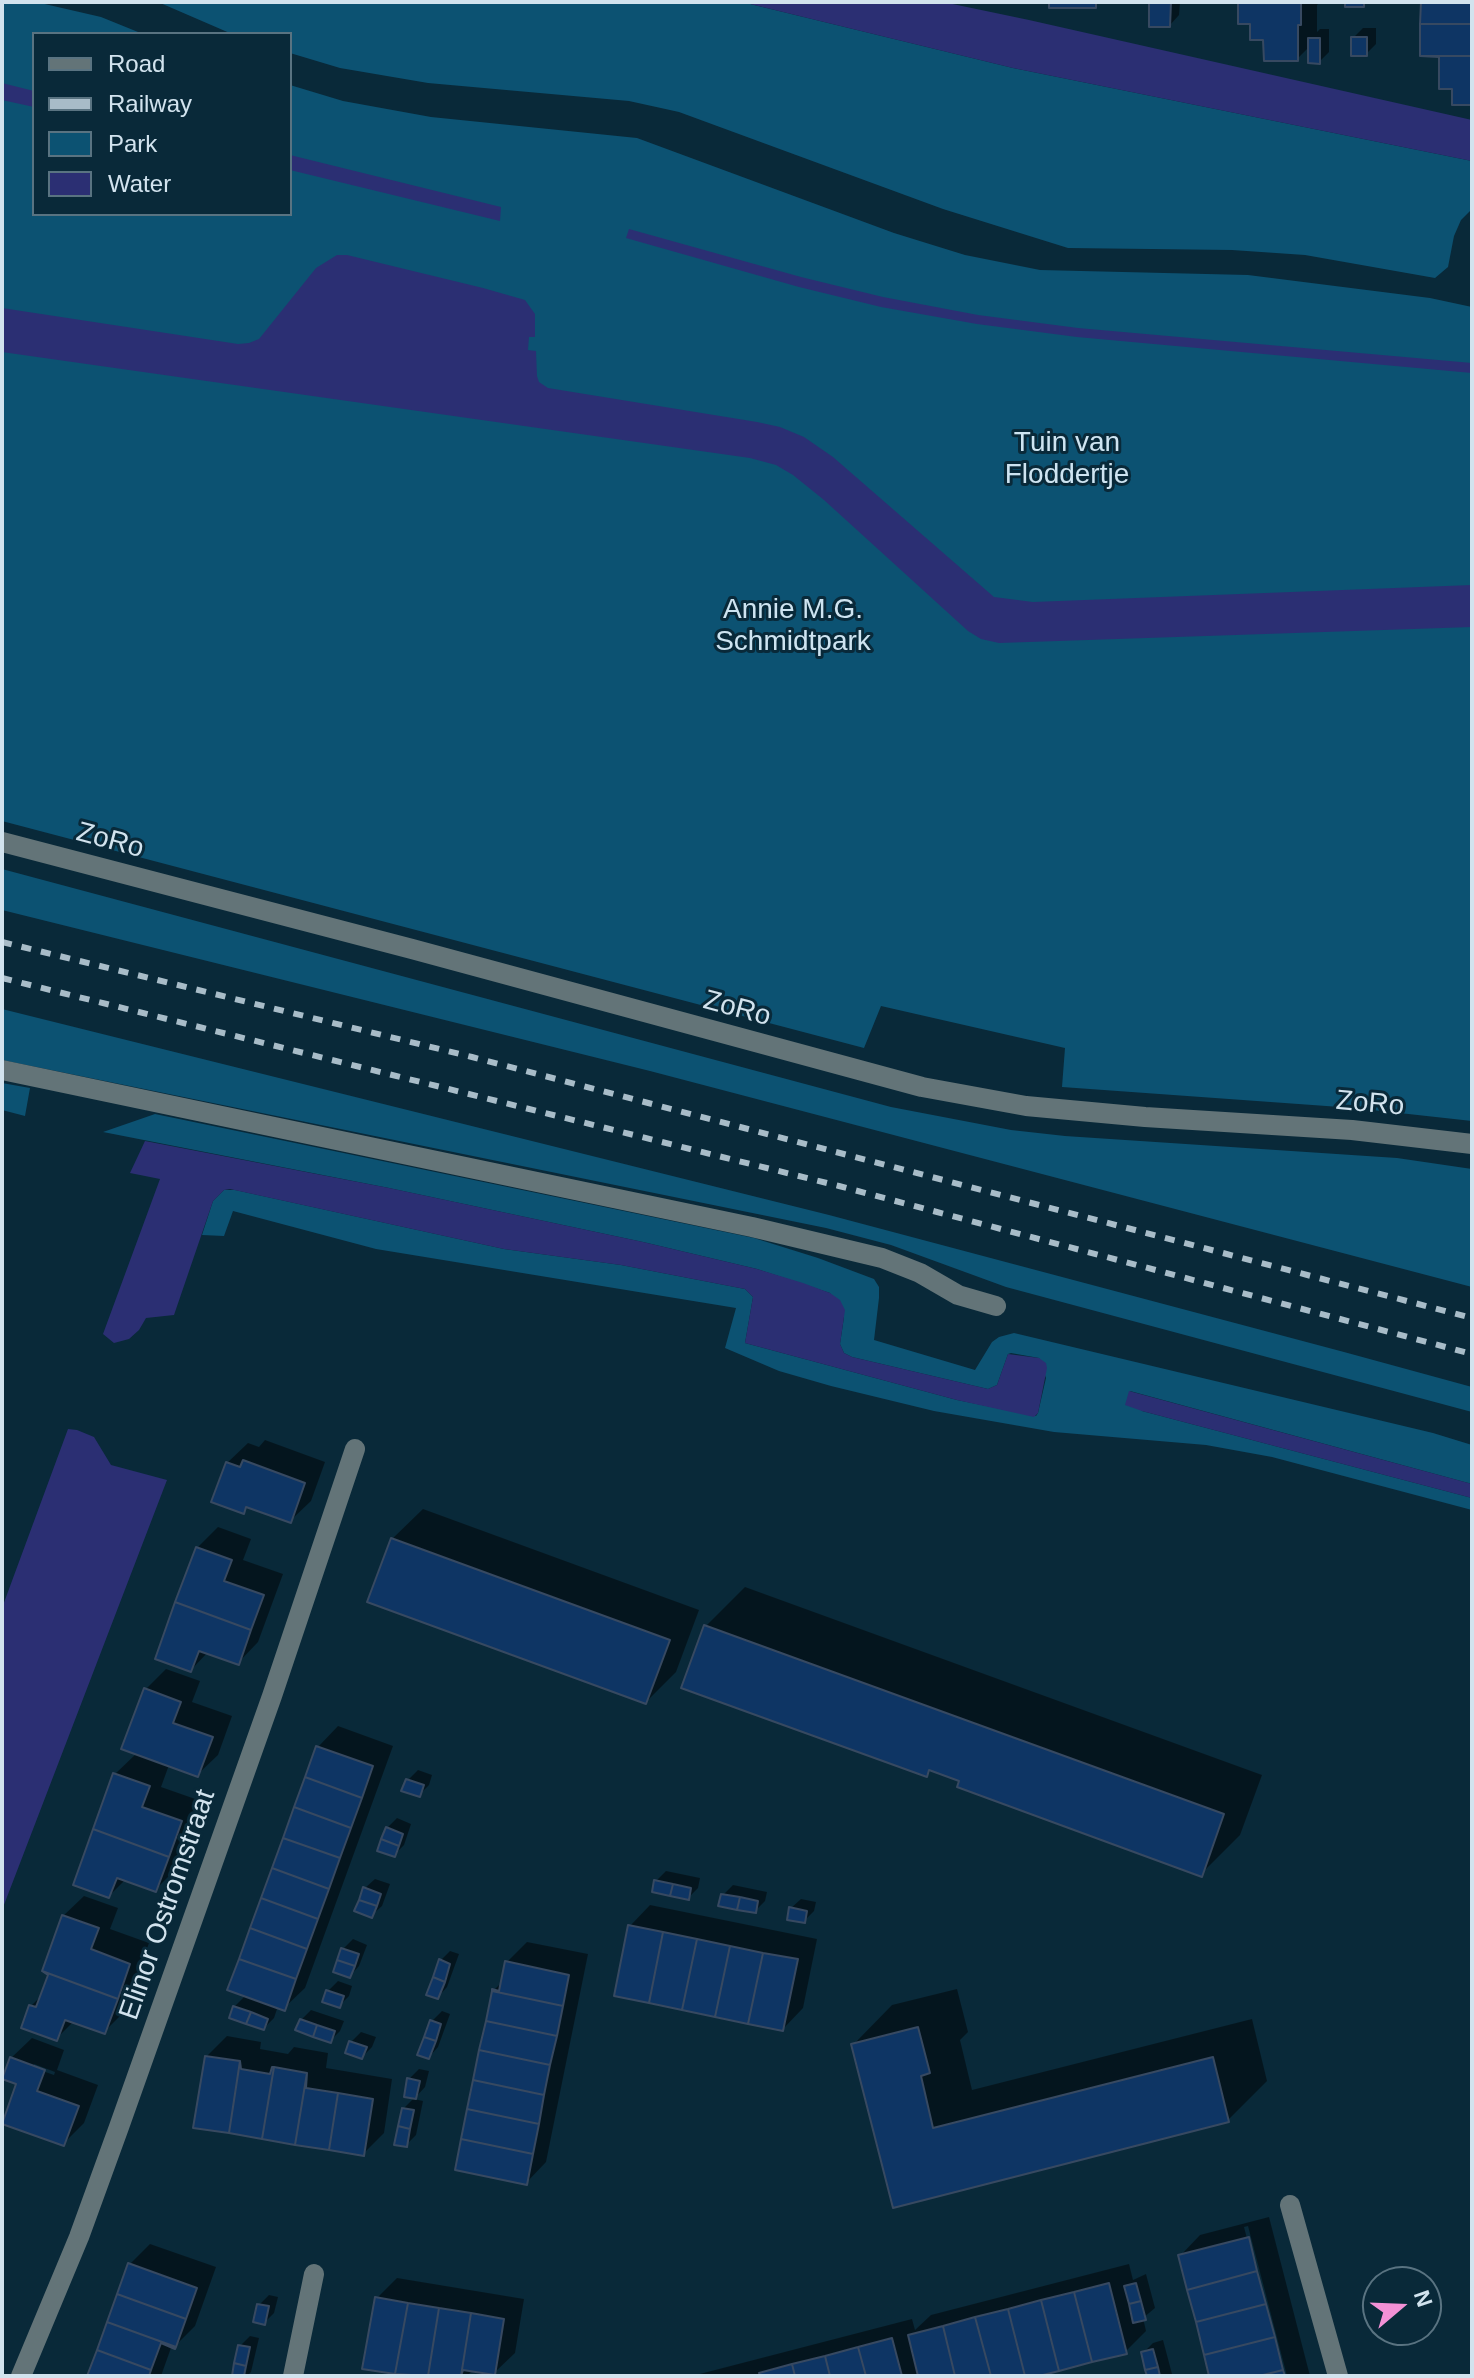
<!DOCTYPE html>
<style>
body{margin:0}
#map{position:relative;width:1474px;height:2378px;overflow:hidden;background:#092939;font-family:Arial,sans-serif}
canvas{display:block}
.frame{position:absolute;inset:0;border:4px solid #d2e3ee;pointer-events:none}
.legend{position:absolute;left:32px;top:32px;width:260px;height:184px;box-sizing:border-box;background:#092939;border:2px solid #597381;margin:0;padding:10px 14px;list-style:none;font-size:24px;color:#d2e3ee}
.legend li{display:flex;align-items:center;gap:16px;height:40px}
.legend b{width:40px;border:2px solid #597381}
.north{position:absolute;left:1362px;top:2266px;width:80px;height:80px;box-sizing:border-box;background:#092939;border:2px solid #597381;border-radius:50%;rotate:71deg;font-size:22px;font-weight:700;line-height:32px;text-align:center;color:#d2e3ee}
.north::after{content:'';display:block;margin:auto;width:28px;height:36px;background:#f391d6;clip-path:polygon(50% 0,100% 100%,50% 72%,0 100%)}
</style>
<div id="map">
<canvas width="1474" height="2378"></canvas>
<div class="frame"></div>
<ul class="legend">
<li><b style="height:10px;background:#637478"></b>Road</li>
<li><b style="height:10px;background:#a8bcc8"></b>Railway</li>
<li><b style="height:22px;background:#0c5272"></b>Park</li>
<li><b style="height:22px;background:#2b2f73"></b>Water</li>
</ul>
<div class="north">N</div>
</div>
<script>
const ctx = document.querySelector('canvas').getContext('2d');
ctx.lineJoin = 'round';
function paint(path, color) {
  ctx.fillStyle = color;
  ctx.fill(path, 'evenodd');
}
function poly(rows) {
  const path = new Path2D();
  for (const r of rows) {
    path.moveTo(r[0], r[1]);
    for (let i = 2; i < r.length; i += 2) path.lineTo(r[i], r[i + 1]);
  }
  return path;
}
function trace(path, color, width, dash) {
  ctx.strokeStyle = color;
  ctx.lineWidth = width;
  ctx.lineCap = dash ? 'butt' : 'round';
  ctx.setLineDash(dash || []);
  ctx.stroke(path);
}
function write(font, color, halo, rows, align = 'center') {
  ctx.font = font + ' Arial,sans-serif';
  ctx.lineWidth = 6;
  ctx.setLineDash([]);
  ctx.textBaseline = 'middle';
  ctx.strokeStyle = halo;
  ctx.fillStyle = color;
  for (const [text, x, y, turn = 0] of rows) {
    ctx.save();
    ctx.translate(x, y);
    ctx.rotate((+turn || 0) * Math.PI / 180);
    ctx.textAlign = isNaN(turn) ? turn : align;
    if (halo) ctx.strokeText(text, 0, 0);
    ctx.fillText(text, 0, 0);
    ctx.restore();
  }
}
paint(poly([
 [2,2,36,2,101,17,143,34,34,34,34,214,290,214,290,85,343,101,431,117,637,138,894,233,965,255,1040,270,1248,275,1430,298,1472,307,1472,1121,1354,1108,1062,1087,1065,1048,881,1006,864,1048,2,821],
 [158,2,742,2,1013,68,1472,161,1472,209,1461,220,1454,236,1448,267,1435,278,1305,255,1232,250,1068,248,943,209,679,112,629,101,428,83,340,68,290,53,290,34,232,34],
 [2,869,891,1107,1011,1130,1065,1136,1397,1158,1472,1169,1472,1287,650,1071,2,910],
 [2,1009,829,1215,1344,1352,1472,1387,1472,1412,1006,1287,891,1245,826,1228,2,1060],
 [2,1083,30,1088,25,1116,2,1110],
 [155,1114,754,1238,818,1258,874,1279,879,1287,879,1298,874,1340,975,1370,992,1342,999,1337,1014,1333,1433,1433,1472,1445,1472,1484,1130,1391,1142,1411,1472,1498,1472,1510,1272,1457,1206,1445,1054,1432,934,1411,831,1386,779,1371,725,1348,736,1308,376,1249,233,1211,224,1236,202,1235,213,1201,224,1190,235,1190,504,1249,621,1265,745,1289,753,1297,745,1343,957,1400,1036,1416,1038,1413,1046,1378,1039,1358,1011,1353,1008,1354,997,1385,988,1389,852,1357,844,1353,840,1344,844,1317,830,1293,757,1269,643,1242,389,1188,103,1132]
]), '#0c5272');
paint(poly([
 [742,2,943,2,1029,20,1472,120,1472,161,1013,68],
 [2,83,34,91,34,107,2,100],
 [290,155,501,207,500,221,290,170],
 [629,229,801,277,883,297,978,315,1078,328,1472,363,1472,373,1077,337,977,324,881,307,799,287,626,238],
 [337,255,347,255,483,288,525,300,535,314,535,337,529,337,528,350,536,351,537,376,539,382,548,388,757,422,780,427,804,437,833,457,994,597,1033,602,1472,585,1472,627,999,643,981,639,968,631,824,500,793,475,776,465,750,458,2,352,2,308,238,344,249,343,259,339,316,268],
 [145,1141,389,1188,643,1242,757,1269,803,1283,830,1293,840,1300,845,1310,840,1344,844,1353,852,1357,988,1389,997,1385,1008,1354,1039,1358,1046,1363,1047,1368,1038,1413,1034,1417,957,1400,745,1343,753,1297,745,1289,621,1265,504,1249,230,1189,224,1190,213,1201,174,1315,146,1318,139,1330,129,1339,114,1343,103,1334,160,1179,130,1173],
 [1129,1391,1472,1484,1472,1498,1142,1411,1125,1405],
 [68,1429,77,1430,94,1437,111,1465,167,1480,2,1910,2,1608]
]), '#2b2f73');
paint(poly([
 [1151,2,1180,2,1179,15,1170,25],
 [1240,2,1320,2,1317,5,1317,32,1320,29,1329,29,1329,52,1319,62,1310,46,1297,59,1265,38,1252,23],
 [1363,28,1376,28,1376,44,1366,54,1353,38],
 [265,1440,325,1462,311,1501,290,1521,249,1506,243,1512,227,1463,248,1443,259,1447],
 [423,1509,699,1610,676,1672,646,1702,392,1539],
 [218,1527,251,1539,243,1560,283,1574,258,1642,238,1663,208,1652,191,1670,197,1548],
 [745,1587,1262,1775,1240,1835,1201,1874,932,1769,927,1775,706,1626],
 [166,1669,200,1681,192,1702,232,1716,218,1755,197,1775,169,1765,161,1787,201,1801,176,1869,155,1890,126,1879,109,1896,115,1774,137,1753,146,1689],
 [338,1726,393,1746,305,1988,284,2008,278,2006,274,2018,264,2028,234,2007,246,1995,318,1747],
 [418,1770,432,1775,429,1785,419,1795,408,1780],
 [397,1818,411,1824,404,1845,394,1855,387,1828],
 [666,1871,700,1878,698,1888,688,1898,656,1881],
 [375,1879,390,1884,382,1906,372,1915,365,1888],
 [733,1885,767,1892,765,1901,755,1911,723,1895],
 [84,1896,118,1908,110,1929,149,1943,125,2011,104,2032,74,2021,57,2038,31,2006,43,1994,63,1916],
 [801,1899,816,1902,814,1911,804,1921,791,1908],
 [650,1905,817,1939,803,2008,783,2029,630,1926],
 [353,1939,367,1945,359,1966,350,1976,343,1949],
 [527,1942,588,1954,546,2162,526,2183,494,1990,503,1981,507,1962],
 [450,1951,459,1954,447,1987,438,1997,440,1961],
 [338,1981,352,1986,349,1996,339,2006,328,1991],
 [957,1989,968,2032,960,2040,972,2090,1252,2019,1267,2081,1228,2120,895,2206,853,2045,892,2005],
 [311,2010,344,2021,340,2031,330,2041,301,2020],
 [442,2011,450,2014,438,2047,429,2057,420,2054,432,2021],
 [361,2032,376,2037,372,2047,362,2057,347,2051,351,2042],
 [227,2036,261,2042,260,2049,288,2054,294,2047,328,2053,326,2068,392,2079,384,2133,363,2154,207,2056],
 [32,2038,64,2050,57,2070,98,2085,84,2123,63,2144,19,2083,11,2058],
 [34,2064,55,2072,54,2075,34,2068],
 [419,2069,429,2071,425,2087,414,2099,423,2101,416,2135,406,2145,403,2109,415,2097,409,2079],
 [1269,2217,1310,2376,1287,2376,1248,2226,1244,2227,1283,2376,1211,2376,1180,2256,1200,2235],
 [150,2244,216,2267,195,2326,175,2346,172,2345,161,2376,89,2376,130,2264],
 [1129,2264,1133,2280,1146,2274,1155,2308,1143,2318,1146,2331,1125,2352,1031,2376,692,2376,912,2319,915,2330,931,2315],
 [397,2278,524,2299,515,2353,494,2373,473,2370,467,2376,418,2376,365,2367,377,2298],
 [269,2295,278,2297,274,2313,264,2323,259,2305],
 [250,2336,259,2338,251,2372,247,2376,234,2376,240,2346],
 [1163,2340,1172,2374,1170,2376,1149,2376,1143,2353,1153,2343]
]), '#0007');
const building = poly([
 [1049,2,1096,2,1096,8,1049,8,1049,2],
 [1149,2,1171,2,1170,27,1149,27,1149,2],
 [1238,2,1301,2,1301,25,1298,25,1298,61,1264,61,1263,40,1250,40,1250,24,1238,24,1238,2],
 [1345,2,1364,2,1364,7,1345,7,1345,2],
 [1421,2,1472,2,1472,24,1420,24,1421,2],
 [1420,24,1472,24,1472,56,1420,56,1420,24],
 [1351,37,1367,37,1367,56,1351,56,1351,37],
 [1308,38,1320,38,1320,64,1308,63,1308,38],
 [1420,56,1472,56,1472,105,1452,105,1452,89,1439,89,1439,57,1420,56],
 [243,1460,305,1483,291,1523,246,1507,244,1514,211,1502,226,1462,240,1467,243,1460],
 [391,1538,670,1640,646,1704,367,1602,391,1538],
 [196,1547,232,1560,224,1581,264,1595,251,1630,175,1602,196,1547],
 [175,1602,251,1630,239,1665,199,1651,191,1672,155,1659,175,1602],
 [704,1625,1224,1814,1202,1877,957,1787,959,1781,929,1770,927,1777,681,1688,704,1625],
 [144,1688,181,1702,173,1723,213,1737,198,1777,121,1749,144,1688],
 [316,1746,373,1766,362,1798,305,1777,316,1746],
 [113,1773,150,1786,142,1807,182,1821,169,1857,93,1829,113,1773],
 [305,1777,362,1798,351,1828,294,1807,305,1777],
 [406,1779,424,1785,420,1797,401,1791,406,1779],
 [294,1807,351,1828,340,1858,283,1838,294,1807],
 [386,1827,403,1834,399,1846,381,1839,386,1827],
 [93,1829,169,1857,156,1892,117,1878,109,1898,73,1885,93,1829],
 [283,1838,340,1858,329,1889,272,1868,283,1838],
 [381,1839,399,1846,395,1857,377,1851,381,1839],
 [272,1868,329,1889,318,1919,261,1898,272,1868],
 [654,1880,673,1884,670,1896,652,1892,654,1880],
 [673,1884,691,1888,689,1900,670,1896,673,1884],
 [363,1887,381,1894,377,1906,359,1900,363,1887],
 [721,1894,740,1897,737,1910,718,1906,721,1894],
 [740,1897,758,1901,756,1913,737,1910,740,1897],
 [261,1898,318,1919,307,1949,250,1928,261,1898],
 [359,1900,377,1906,372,1918,354,1911,359,1900],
 [789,1907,807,1911,805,1923,787,1920,789,1907],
 [62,1915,99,1928,91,1949,130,1964,118,1999,42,1971,62,1915],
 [628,1925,663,1932,649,2003,614,1996,628,1925],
 [250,1928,307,1949,296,1979,239,1959,250,1928],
 [663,1932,697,1939,682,2010,649,2003,663,1932],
 [697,1939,730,1946,715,2017,682,2010,697,1939],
 [730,1946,763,1953,748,2024,715,2017,730,1946],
 [341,1948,359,1954,355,1966,337,1960,341,1948],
 [763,1953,798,1959,783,2031,748,2024,763,1953],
 [239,1959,296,1979,285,2011,227,1990,239,1959],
 [439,1959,450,1964,445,1982,433,1977,439,1959],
 [337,1960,355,1966,350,1978,333,1972,337,1960],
 [505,1961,569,1975,563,2006,492,1991,492,1989,499,1991,505,1961],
 [42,1971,118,1999,105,2034,65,2020,57,2041,21,2028,29,2005,36,2007,48,1975,42,1971],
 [433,1977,445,1982,438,1999,426,1995,433,1977],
 [326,1990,344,1996,340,2008,322,2002,326,1990],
 [492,1991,563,2006,557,2036,486,2021,492,1991],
 [233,2006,251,2012,246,2024,229,2018,233,2006],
 [251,2012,268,2019,264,2030,246,2024,251,2012],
 [300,2019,317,2025,313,2037,295,2030,300,2019],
 [430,2020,441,2024,436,2041,424,2037,430,2020],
 [486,2021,557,2036,550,2065,479,2050,486,2021],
 [317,2025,335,2031,331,2043,313,2037,317,2025],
 [918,2027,930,2073,921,2076,933,2128,1213,2057,1229,2122,893,2208,851,2044,918,2027],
 [424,2037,436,2041,429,2059,417,2055,424,2037],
 [349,2041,367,2047,362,2059,345,2053,349,2041],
 [479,2050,550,2065,544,2095,473,2080,479,2050],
 [205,2056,240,2061,229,2133,193,2128,205,2056],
 [10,2057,45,2070,37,2091,79,2106,64,2146,2,2124,16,2084,2,2079,10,2057],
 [240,2061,241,2069,270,2074,272,2067,274,2067,262,2139,229,2133,240,2061],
 [274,2067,307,2073,295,2145,262,2139,274,2067],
 [307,2073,306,2088,338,2093,329,2150,295,2145,307,2073],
 [407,2078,420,2081,416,2099,404,2097,407,2078],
 [473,2080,544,2095,539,2124,467,2109,473,2080],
 [338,2093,373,2099,364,2156,329,2150,338,2093],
 [402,2108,414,2110,410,2129,398,2126,402,2108],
 [467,2109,539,2124,533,2154,461,2139,467,2109],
 [398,2126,410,2129,407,2147,394,2145,398,2126],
 [461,2139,533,2154,527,2185,455,2170,461,2139],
 [1249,2237,1257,2271,1187,2290,1178,2255,1249,2237],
 [128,2263,197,2288,186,2319,117,2294,128,2263],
 [1257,2271,1266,2304,1196,2322,1187,2290,1257,2271],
 [1109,2283,1127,2354,1092,2362,1074,2292,1109,2283],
 [1136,2283,1141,2301,1129,2304,1124,2286,1136,2283],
 [1074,2292,1092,2362,1059,2371,1041,2300,1074,2292],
 [117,2294,186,2319,176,2347,107,2322,117,2294],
 [375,2297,408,2303,395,2374,362,2369,375,2297],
 [1041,2300,1059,2371,1039,2376,1025,2376,1008,2309,1041,2300],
 [1141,2301,1146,2320,1133,2323,1129,2304,1141,2301],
 [408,2303,439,2308,428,2376,395,2374,408,2303],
 [257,2304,269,2306,265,2325,253,2322,257,2304],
 [1266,2304,1275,2337,1204,2355,1196,2322,1266,2304],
 [439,2308,471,2313,461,2376,428,2376,439,2308],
 [1008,2309,1025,2376,991,2376,975,2317,1008,2309],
 [471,2313,504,2319,495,2375,463,2370,461,2376,471,2313],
 [975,2317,991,2376,955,2376,943,2326,975,2317],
 [107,2322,176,2347,175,2349,161,2343,151,2370,97,2350,107,2322],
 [943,2326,955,2376,918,2376,908,2335,943,2326],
 [1275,2337,1283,2370,1259,2376,1209,2376,1204,2355,1275,2337],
 [892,2338,902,2376,866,2376,858,2347,892,2338],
 [238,2345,250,2347,246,2366,234,2363,238,2345],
 [858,2347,866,2376,830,2376,825,2356,858,2347],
 [1153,2349,1158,2367,1145,2370,1141,2352,1153,2349],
 [97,2350,151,2370,149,2376,87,2376,97,2350],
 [825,2356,830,2376,795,2376,792,2364,825,2356],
 [234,2363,246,2366,244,2376,232,2376,234,2363],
 [792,2364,795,2376,760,2376,759,2373,792,2364],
 [1158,2367,1160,2376,1147,2376,1145,2370,1158,2367],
 [1283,2370,1285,2376,1259,2376,1283,2370]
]);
paint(building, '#0e3564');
trace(building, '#374961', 2);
trace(poly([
 [2,842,412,949,922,1087,1026,1106,1145,1117,1352,1130,1472,1144],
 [2,1070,752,1227,882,1258,920,1273,958,1295,996,1306],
 [1290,2205,1338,2376],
 [21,2376,79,2237,119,2127,272,1696,355,1449],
 [293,2376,314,2274]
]), '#637478', 20);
trace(poly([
 [2,942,472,1057,1472,1318],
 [2,978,839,1186,1472,1354]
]), '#a8bcc8', 6, [10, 10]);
write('28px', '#cee4f1', '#092939', [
 ["Tuin van",1067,443],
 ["Floddertje",1067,475],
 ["Annie M.G.",793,610],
 ["Schmidtpark",793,642]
]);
write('28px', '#d2e3ee', '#092939', [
 ["ZoRo",110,841,15],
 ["ZoRo",737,1009,15],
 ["ZoRo",1370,1104,5],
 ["Elinor Ostromstraat",168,1905,-71]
]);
</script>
